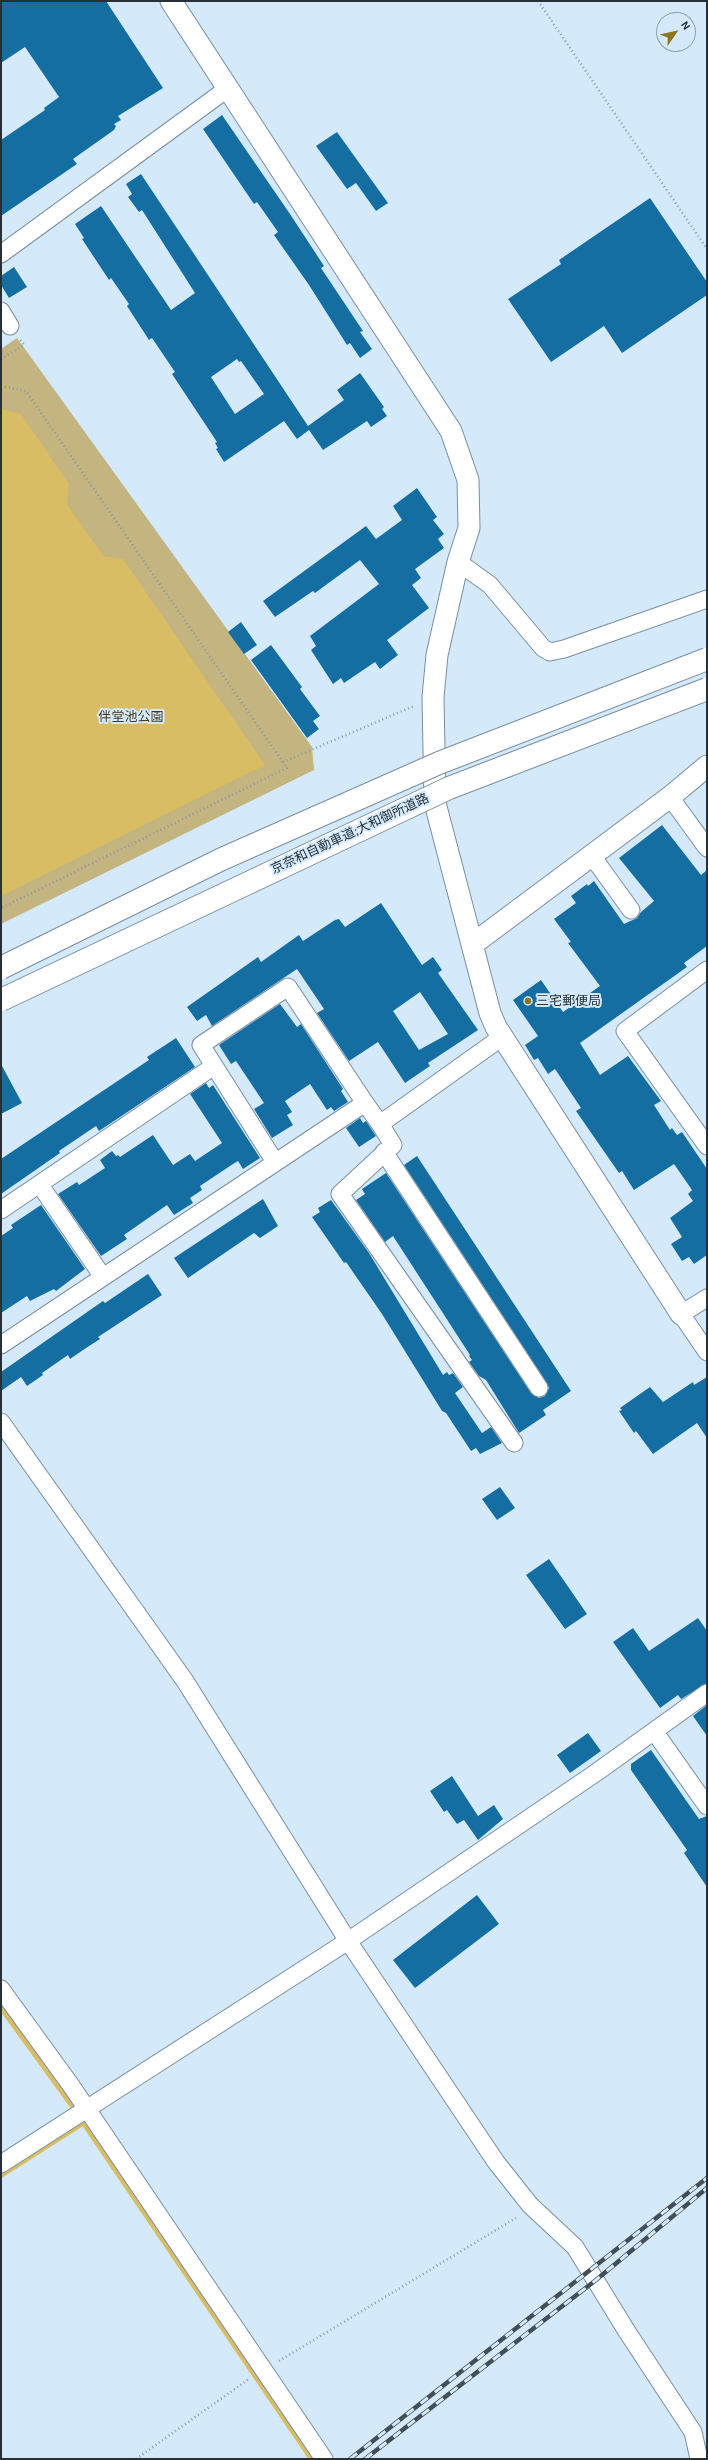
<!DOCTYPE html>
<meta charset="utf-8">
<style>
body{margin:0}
#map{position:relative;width:708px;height:2460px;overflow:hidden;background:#d4eafb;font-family:Karla,sans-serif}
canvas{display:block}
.frame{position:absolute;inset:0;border:2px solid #283037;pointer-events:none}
.north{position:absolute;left:656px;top:12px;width:40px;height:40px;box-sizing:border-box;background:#d4eafb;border:1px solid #8fa0ad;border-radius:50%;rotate:56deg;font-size:11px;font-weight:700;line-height:16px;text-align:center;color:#283037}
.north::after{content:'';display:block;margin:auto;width:14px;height:18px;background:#8d7519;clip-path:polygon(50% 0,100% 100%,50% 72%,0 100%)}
</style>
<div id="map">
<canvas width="708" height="2460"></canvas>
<div class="frame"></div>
<div class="north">N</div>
</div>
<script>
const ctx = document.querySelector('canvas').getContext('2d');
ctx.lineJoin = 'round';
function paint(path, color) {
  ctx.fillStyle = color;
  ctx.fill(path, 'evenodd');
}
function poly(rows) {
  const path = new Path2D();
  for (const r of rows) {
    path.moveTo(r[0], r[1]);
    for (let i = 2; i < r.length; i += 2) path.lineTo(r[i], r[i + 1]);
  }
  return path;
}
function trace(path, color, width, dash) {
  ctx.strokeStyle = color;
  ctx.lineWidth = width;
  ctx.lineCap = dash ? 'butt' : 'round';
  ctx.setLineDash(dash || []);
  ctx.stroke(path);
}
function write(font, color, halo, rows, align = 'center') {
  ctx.font = font + ' Karla,"Noto Sans JP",sans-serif';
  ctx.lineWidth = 4;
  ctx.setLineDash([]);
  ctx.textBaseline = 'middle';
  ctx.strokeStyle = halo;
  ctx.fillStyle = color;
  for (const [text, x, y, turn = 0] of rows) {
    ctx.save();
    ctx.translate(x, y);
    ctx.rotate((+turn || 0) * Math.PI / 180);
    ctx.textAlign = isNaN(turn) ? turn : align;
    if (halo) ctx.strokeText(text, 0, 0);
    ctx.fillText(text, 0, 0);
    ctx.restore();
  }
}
paint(poly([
 [17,338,312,747,314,770,1,924,1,349]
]), '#c4b47f');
paint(poly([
 [1,409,21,414,69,484,67,504,103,556,123,559,265,765,1,896]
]), '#d8bd65');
trace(poly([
 [1,2007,72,2105],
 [82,2120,312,2459],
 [1,2175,84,2122]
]), '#d8bd65', 6);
paint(poly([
 [1,1,106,1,163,88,118,116,121,120,114,124,116,126,114,130,73,159,77,164,1,216,1,140,45,110,44,108,59,97,25,47,1,63],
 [222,115,290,214,324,266,321,268,363,331,360,332,372,349,360,358,350,343,347,345,309,285,274,235,278,232,257,202,254,204,203,129],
 [337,132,388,203,376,211,356,183,347,189,316,146],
 [141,174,308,426,344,400,337,390,360,373,384,407,382,409,387,416,371,427,367,421,323,450,309,430,297,439,284,421,224,462,216,449,218,448,215,443,217,442,172,374,175,372,152,338,149,340,127,306,129,304,111,278,109,280,82,239,84,238,75,224,101,206,171,310,195,293,142,210,139,212,128,197,132,194,126,184],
 [237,359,239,362,241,361,264,394,235,414,211,377],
 [650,198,707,282,707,295,622,353,604,326,551,362,508,299,561,264,559,260],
 [14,267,27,287,9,298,1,285,1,276],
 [417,488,437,517,433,520,444,534,438,539,444,548,415,569,421,578,412,585,429,608,387,640,398,655,380,669,375,662,344,683,341,678,333,684,311,650,316,646,310,636,379,584,360,560,315,593,313,591,275,617,263,601,366,526,376,539,402,520,393,506],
 [241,622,257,645,244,654,228,632],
 [271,645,302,687,300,689,320,716,313,721,319,729,307,738,251,660],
 [662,825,701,875,707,870,707,946,684,963,687,967,580,1043,600,1075,628,1056,661,1101,654,1105,670,1130,672,1128,677,1135,682,1132,707,1169,707,1255,694,1264,689,1257,682,1261,671,1244,682,1237,670,1218,693,1201,688,1194,692,1190,674,1164,634,1190,622,1171,619,1173,576,1111,581,1108,555,1069,548,1074,538,1058,534,1060,525,1045,538,1036,513,1000,541,980,563,1012,600,986,568,943,571,942,554,919,576,903,571,896,587,884,588,886,594,881,624,924,637,918,641,912,654,901,619,858],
 [381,903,422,965,433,957,442,970,438,973,478,1030,428,1063,430,1066,405,1083,378,1042,349,1061,317,1013,324,1009,297,969,212,1026,206,1015,197,1021,187,1007,258,957,261,962,299,935,303,941,335,920,339,919,345,927],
 [420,992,448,1034,419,1050,393,1011],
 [280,1004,297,1027,301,1024,343,1089,341,1091,348,1102,334,1111,331,1107,327,1110,310,1084,285,1101,292,1112,287,1115,293,1125,272,1138,254,1109,264,1103,236,1061,231,1064,219,1045],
 [176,1038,195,1067,99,1131,96,1126,59,1151,60,1153,1,1194,1,1159,149,1060,147,1057],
 [1,1064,22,1103,1,1114],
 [206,1083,209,1088,213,1085,260,1158,243,1169,238,1161,233,1164,200,1186,202,1190,190,1198,193,1203,174,1215,167,1205,124,1235,127,1239,101,1256,58,1194,77,1182,79,1185,105,1168,100,1160,112,1151,116,1156,118,1155,120,1157,153,1135,173,1165,190,1154,195,1161,222,1143,190,1094],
 [360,1118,363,1123,366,1121,376,1136,359,1147,346,1128],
 [417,1156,571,1391,543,1410,546,1415,519,1433,486,1380,479,1376,469,1362,472,1360,469,1356,470,1355,393,1236,385,1242,356,1200,365,1194,362,1189,386,1173,531,1393,539,1398,545,1396,549,1388,547,1383,404,1165],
 [263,1199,278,1226,260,1238,254,1233,188,1278,174,1258],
 [331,1200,369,1253,443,1375,447,1372,449,1375,453,1373,463,1387,455,1393,482,1433,491,1427,502,1443,480,1454,476,1448,471,1451,446,1413,442,1411,382,1314,346,1262,344,1263,312,1217,320,1212,318,1208],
 [41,1205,85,1269,56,1291,54,1289,30,1301,27,1296,1,1313,1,1236,13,1228,11,1225],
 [148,1274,162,1295,98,1337,100,1339,86,1348,70,1359,68,1355,42,1373,43,1375,27,1386,21,1377,1,1391,1,1372,103,1301,105,1303],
 [707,1377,707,1438,697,1423,653,1454,636,1431,634,1433,619,1411,622,1410,620,1408,650,1387,663,1402,693,1382,694,1385],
 [500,1487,515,1508,497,1520,482,1499],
 [549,1559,587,1614,565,1629,526,1575],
 [698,1618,707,1631,707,1683,681,1699,678,1695,660,1708,613,1642,633,1628,649,1651],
 [707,1705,707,1736,693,1716],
 [588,1733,601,1751,570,1773,557,1755],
 [651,1750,699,1819,707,1816,707,1887,684,1853,687,1850,631,1770,631,1764],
 [452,1776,478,1816,494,1805,503,1819,478,1840,464,1820,457,1824,447,1810,444,1812,430,1791],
 [477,1895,499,1924,415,1988,393,1960]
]), '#156ea1');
const minor = poly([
 [1,254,227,89],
 [1,311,10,326],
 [458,562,490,585,543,648,550,652,564,649,707,599],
 [670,797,707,848],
 [592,856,631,910],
 [707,970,625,1031,707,1146],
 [380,1124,393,1145,340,1194,514,1443],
 [384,1152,539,1388],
 [275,1162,201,1045,288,987,365,1103],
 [40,1185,103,1277],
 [1,1210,214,1066],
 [707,1298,681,1314,707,1352],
 [1,1345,365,1103,380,1124,502,1037],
 [1,1422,185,1681,348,1941,496,2162,530,2205,575,2247,626,2330,693,2432,699,2459],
 [654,1731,707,1806],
 [1,1989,70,2084,324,2459],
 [1,2164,348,1941,597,1772,707,1693]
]);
const tertiary = poly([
 [171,1,451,431,468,480,469,528,458,562,437,655,433,697,435,803,490,1013,496,1027,681,1314],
 [473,944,670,797,707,766]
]);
trace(minor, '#798e9e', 19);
trace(tertiary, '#798e9e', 23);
trace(poly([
 [538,1,707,249],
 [1,359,24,345,20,339],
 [1,386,26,391,287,768,1,908],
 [283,762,414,706],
 [279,2361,516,2218],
 [136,2459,249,2379]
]), '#8898a4', 2.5, [1, 3]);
trace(minor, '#fff', 17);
trace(tertiary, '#fff', 21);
const rail = poly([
 [350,2459,707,2178],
 [365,2459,596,2280,707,2188]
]);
trace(rail, '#434e56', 4.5);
trace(rail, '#d4eafb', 3, [9]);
const motorwayBridge = poly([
 [1,968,222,859,439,763,707,659],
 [1,1000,449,788,707,689]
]);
trace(motorwayBridge, '#798e9e', 24, []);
trace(motorwayBridge, '#fff', 22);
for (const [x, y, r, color] of [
 [528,1001,4,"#8d7519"]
]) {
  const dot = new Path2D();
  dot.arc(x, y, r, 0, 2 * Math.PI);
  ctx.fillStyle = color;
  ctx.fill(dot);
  trace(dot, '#d4eafb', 1.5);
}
write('13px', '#473b15', '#d4eafb', [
 ["伴堂池公園",131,717]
]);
write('13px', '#283037', '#d4eafb', [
 ["京奈和自動車道;大和御所道路",350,834,-25]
]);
write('13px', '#283037', '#d4eafb', [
 ["三宅郵便局",536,1001]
], 'left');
</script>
